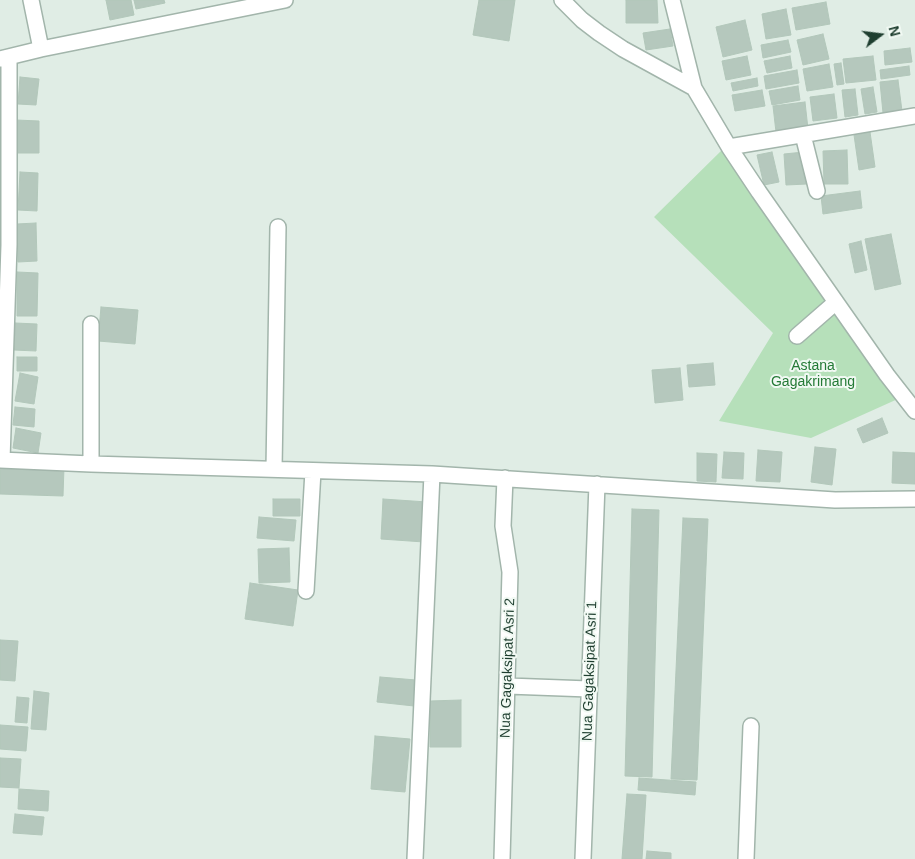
<!DOCTYPE html>
<style>
body{margin:0}
#map{position:relative;width:915px;height:859px;overflow:hidden;background:#e0ede5;font-family:Helvetica,sans-serif}
canvas{display:block}
.north{position:absolute;left:855px;top:10px;width:50px;height:50px;-webkit-text-stroke:4px #f1f9f3;paint-order:stroke;rotate:75deg;font-size:14px;font-weight:700;line-height:20px;text-align:center;color:#1f3f30}
.north::after{content:'';display:block;margin:auto;width:18px;height:22px;background:#1f3f30;clip-path:polygon(50% 0,100% 100%,50% 72%,0 100%)}
</style>
<div id="map">
<canvas width="915" height="859"></canvas>
<div class="north">N</div>
</div>
<script>
const ctx = document.querySelector('canvas').getContext('2d');
ctx.lineJoin = 'round';
function paint(path, color) {
  ctx.fillStyle = color;
  ctx.fill(path, 'evenodd');
}
function poly(rows) {
  const path = new Path2D();
  for (const r of rows) {
    path.moveTo(r[0], r[1]);
    for (let i = 2; i < r.length; i += 2) path.lineTo(r[i], r[i + 1]);
  }
  return path;
}
function trace(path, color, width, dash) {
  ctx.strokeStyle = color;
  ctx.lineWidth = width;
  ctx.lineCap = dash ? 'butt' : 'round';
  ctx.setLineDash(dash || []);
  ctx.stroke(path);
}
function write(font, color, halo, rows, align = 'center') {
  ctx.font = font + ' Helvetica,sans-serif';
  ctx.lineWidth = 4;
  ctx.setLineDash([]);
  ctx.textBaseline = 'middle';
  ctx.strokeStyle = halo;
  ctx.fillStyle = color;
  for (const [text, x, y, turn = 0] of rows) {
    ctx.save();
    ctx.translate(x, y);
    ctx.rotate((+turn || 0) * Math.PI / 180);
    ctx.textAlign = isNaN(turn) ? turn : align;
    if (halo) ctx.strokeText(text, 0, 0);
    ctx.fillText(text, 0, 0);
    ctx.restore();
  }
}
paint(poly([
 [723,149,900,398,811,438,719,421,773,333,654,217]
]), '#b6e0ba');
const building = poly([
 [106,0,131,0,134,15,110,20,106,0],
 [134,0,164,0,165,3,136,9,134,0],
 [479,0,515,0,509,41,473,35,479,0],
 [626,0,657,0,658,23,626,23,626,0],
 [826,2,830,24,796,30,792,8,826,2],
 [786,9,791,35,766,39,762,14,786,9],
 [745,20,752,50,723,57,716,27,745,20],
 [670,29,673,46,646,50,643,33,670,29],
 [823,34,829,59,803,65,797,40,823,34],
 [788,40,791,52,763,58,761,45,788,40],
 [910,48,912,62,885,65,884,51,910,48],
 [747,56,751,75,726,80,722,61,747,56],
 [790,56,792,68,767,73,764,61,790,56],
 [873,56,876,80,846,83,843,59,873,56],
 [841,63,844,84,837,85,834,64,841,63],
 [829,64,833,87,807,91,803,69,829,64],
 [909,66,910,75,881,79,880,70,909,66],
 [797,70,799,83,766,89,764,76,797,70],
 [20,77,39,79,36,105,18,104,20,77],
 [757,78,758,86,733,91,731,83,757,78],
 [898,80,902,111,883,113,880,82,898,80],
 [798,86,800,100,772,105,769,91,798,86],
 [873,87,877,112,865,114,861,89,873,87],
 [855,89,858,115,845,117,842,90,855,89],
 [762,90,765,106,735,111,732,95,762,90],
 [834,94,837,118,813,121,810,97,834,94],
 [805,102,808,129,776,132,773,106,805,102],
 [16,120,39,121,39,153,16,153,16,120],
 [870,132,875,167,859,170,854,135,870,132],
 [847,150,848,184,824,184,823,151,847,150],
 [772,152,779,182,764,185,757,155,772,152],
 [804,152,807,184,786,185,784,154,804,152],
 [20,172,38,173,37,211,18,210,20,172],
 [860,191,862,208,823,214,821,196,860,191],
 [36,223,37,261,18,262,17,224,36,223],
 [891,234,901,284,875,290,865,239,891,234],
 [861,241,867,270,855,273,849,244,861,241],
 [17,272,38,273,37,316,17,316,17,272],
 [101,307,138,310,135,344,98,341,101,307],
 [15,323,37,324,36,351,14,350,15,323],
 [17,357,37,357,37,371,17,371,17,357],
 [713,363,715,385,689,387,687,365,713,363],
 [680,368,683,400,655,403,652,370,680,368],
 [20,373,38,377,34,404,15,401,20,373],
 [15,407,35,409,34,427,13,425,15,407],
 [882,418,888,433,863,443,857,429,882,418],
 [16,428,41,433,38,453,13,448,16,428],
 [815,447,836,449,832,485,811,482,815,447],
 [758,450,782,452,780,482,756,481,758,450],
 [724,452,744,453,743,479,722,478,724,452],
 [893,452,915,453,915,484,892,483,893,452],
 [697,453,717,454,716,482,697,481,697,453],
 [0,465,64,467,63,496,0,494,0,465],
 [273,499,300,499,300,516,273,516,273,499],
 [383,499,427,502,424,542,381,539,383,499],
 [632,509,659,510,652,777,625,776,632,509],
 [259,517,296,520,294,541,257,538,259,517],
 [683,518,708,519,697,780,671,779,683,518],
 [289,548,290,582,259,583,258,549,289,548],
 [250,583,298,590,293,626,245,619,250,583],
 [0,640,18,641,15,681,0,680,0,640],
 [380,677,416,680,414,706,377,702,380,677],
 [34,691,49,693,46,730,31,729,34,691],
 [17,697,29,698,27,723,15,722,17,697],
 [461,700,461,747,430,747,430,701,461,700],
 [0,725,28,727,26,751,0,749,0,725],
 [375,736,410,739,405,792,371,789,375,736],
 [0,758,21,759,19,788,0,787,0,758],
 [639,778,696,782,695,795,638,790,639,778],
 [19,789,49,791,48,811,18,809,19,789],
 [627,794,646,795,642,859,622,859,627,794],
 [15,814,44,817,42,835,13,833,15,814],
 [647,851,671,853,671,859,646,859,647,851]
]);
paint(building, '#b5c8bd');
trace(building, '#b2c7ba', 1);
const minor = poly([
 [31,0,41,49],
 [562,0,582,20,599,33,623,49,694,88,729,147,759,192,887,375,915,411],
 [672,0,694,88],
 [0,59,41,49,285,0],
 [803,135,817,191],
 [729,147,915,116],
 [797,336,836,302],
 [0,460,91,464,432,474,835,500,915,499],
 [2,460,9,245,9,57],
 [91,464,91,324],
 [274,469,278,227],
 [306,591,313,471],
 [508,686,589,689],
 [415,859,432,474],
 [502,859,510,572,503,526,505,478],
 [583,859,597,484],
 [746,859,751,726]
]);
trace(minor, '#a2b5ab', 18);
trace(minor, '#fff', 15);
write('14px', '#247a36', '#f1f9f3', [
 ["Astana",813,366],
 ["Gagakrimang",813,382]
]);
write('14px', '#1f3f30', '#f1f9f3', [
 ["Nua Gagaksipat Asri 2",508,668,-88],
 ["Nua Gagaksipat Asri 1",590,671,-88]
]);
</script>
